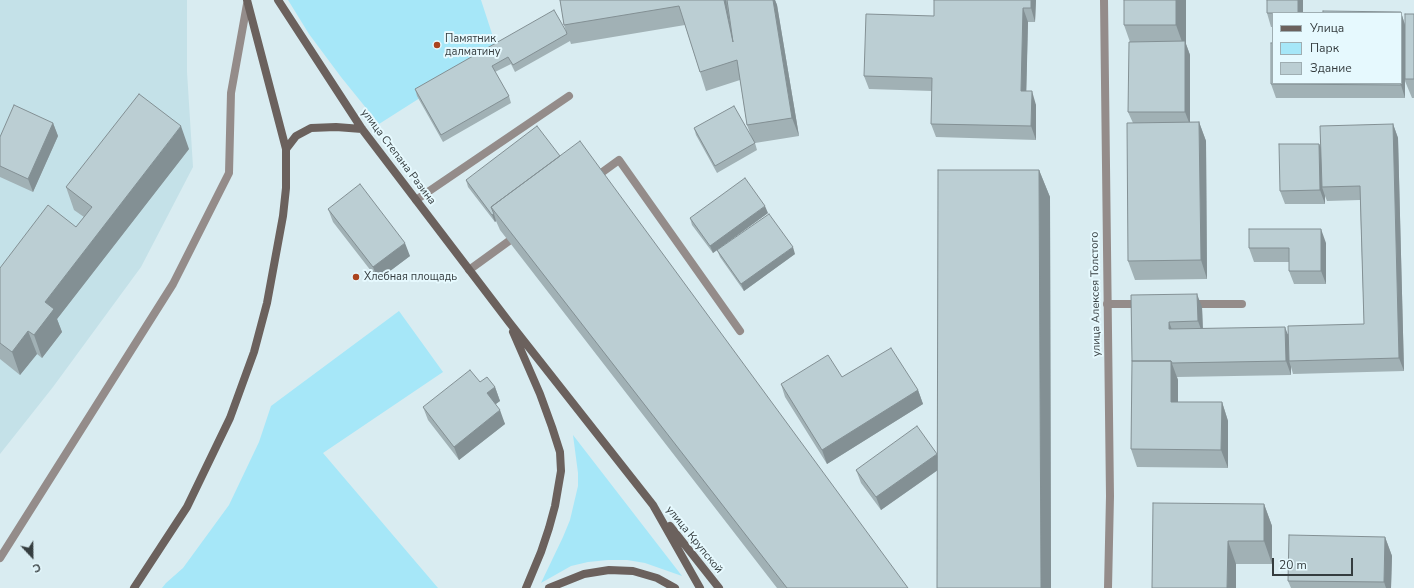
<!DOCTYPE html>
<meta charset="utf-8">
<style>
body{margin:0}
#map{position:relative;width:1414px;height:588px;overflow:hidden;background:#d9ecf1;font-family:"Nunito Sans",sans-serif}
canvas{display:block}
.legend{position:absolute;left:1272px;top:12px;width:130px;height:72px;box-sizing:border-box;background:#e6f9fe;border:1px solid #9faeb2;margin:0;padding:5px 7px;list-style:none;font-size:12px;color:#353d3f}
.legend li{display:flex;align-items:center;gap:8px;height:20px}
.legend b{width:20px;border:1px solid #9faeb2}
.north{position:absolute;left:12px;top:536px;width:40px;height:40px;-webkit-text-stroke:3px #e6f9fe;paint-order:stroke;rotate:158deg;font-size:11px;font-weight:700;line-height:16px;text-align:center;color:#353d3f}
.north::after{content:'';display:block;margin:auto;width:14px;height:18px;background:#353d3f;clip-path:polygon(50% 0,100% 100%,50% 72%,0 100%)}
.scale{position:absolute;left:1272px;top:558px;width:81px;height:18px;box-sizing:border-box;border:2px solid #353d3f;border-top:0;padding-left:5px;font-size:12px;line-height:14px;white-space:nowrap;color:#353d3f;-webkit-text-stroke:3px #e6f9fe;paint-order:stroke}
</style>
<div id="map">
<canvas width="1414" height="588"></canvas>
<ul class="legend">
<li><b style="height:5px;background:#6b615d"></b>Улица</li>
<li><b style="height:11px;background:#a6e7f8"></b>Парк</li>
<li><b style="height:11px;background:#bbced3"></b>Здание</li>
</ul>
<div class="north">С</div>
<div class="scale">20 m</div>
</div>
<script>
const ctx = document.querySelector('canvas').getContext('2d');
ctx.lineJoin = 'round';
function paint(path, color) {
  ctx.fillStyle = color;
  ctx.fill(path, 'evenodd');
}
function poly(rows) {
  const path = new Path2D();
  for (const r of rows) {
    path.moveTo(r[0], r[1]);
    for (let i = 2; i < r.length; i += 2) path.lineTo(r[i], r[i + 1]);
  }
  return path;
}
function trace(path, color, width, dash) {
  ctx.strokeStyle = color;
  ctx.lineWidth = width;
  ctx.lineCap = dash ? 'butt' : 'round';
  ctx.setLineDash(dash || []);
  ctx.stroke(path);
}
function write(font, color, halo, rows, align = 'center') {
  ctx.font = font + ' "Nunito Sans",sans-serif';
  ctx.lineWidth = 4;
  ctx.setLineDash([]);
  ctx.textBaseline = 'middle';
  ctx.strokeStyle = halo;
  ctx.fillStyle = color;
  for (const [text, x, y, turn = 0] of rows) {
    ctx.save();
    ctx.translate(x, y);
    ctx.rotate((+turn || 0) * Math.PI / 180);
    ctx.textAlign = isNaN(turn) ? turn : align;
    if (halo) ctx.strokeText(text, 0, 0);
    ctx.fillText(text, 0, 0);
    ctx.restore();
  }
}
paint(poly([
 [0,0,187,0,187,72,193,167,141,267,53,387,0,454]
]), '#c4e1e8');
paint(poly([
 [288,0,481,0,497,49,379,124,341,77,309,34],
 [399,311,443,372,323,453,438,588,162,588,166,583,183,568,229,505,259,442,271,406],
 [573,435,682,576,645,563,627,560,608,560,588,562,571,566,541,583,563,537,570,520,578,486,578,473]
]), '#a6e7f8');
trace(poly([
 [597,176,619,160,740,331],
 [416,200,569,96],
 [469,270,509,241],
 [1107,304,1142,304],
 [1192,304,1242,304],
 [0,558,173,284,229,173,231,93,247,4]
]), '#948c8a', 8);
trace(poly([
 [1104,0,1110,496,1108,588]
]), '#948c8a', 8);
trace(poly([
 [247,0,286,149],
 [278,0,362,129,509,322,653,505,700,588],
 [513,332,540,394,552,427,560,452,561,471,555,506,549,528,541,552,526,588],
 [670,526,719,588],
 [134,588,187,507,230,418,254,352,267,303,283,216,286,188,286,149,296,136,311,128,336,127,362,129],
 [549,588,584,574,609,570,633,571,657,578,675,588]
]), '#6b615d', 8);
paint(poly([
 [560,0,775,0,777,5,799,136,755,143,757,150,717,173,696,135,694,128,752,139,747,125,740,80,706,91,700,72,685,25,571,44,570,41,515,72,511,64,495,72,509,96,511,103,443,142,417,96,415,89,566,31,564,25],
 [934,0,1036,0,1035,22,1028,22,1026,91,1036,105,1036,140,936,137,931,124,932,91,869,89,864,76,934,16],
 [1186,0,1186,44,1190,55,1190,122,1199,122,1206,141,1207,279,1135,280,1128,261,1133,123,1128,112,1130,42,1124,25],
 [1401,12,1405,25,1414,14,1414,98,1412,98,1405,81,1405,98,1276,98,1271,84],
 [1267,13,1273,13,1273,27,1271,27],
 [53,123,58,136,33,192,0,177,0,137],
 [1393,124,1398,138,1404,371,1293,374,1291,367,1291,375,1177,377,1178,380,1178,402,1222,402,1228,421,1228,468,1137,467,1131,449,1132,361,1131,295,1202,307,1203,328,1288,334,1364,324,1360,200,1327,201,1325,196,1325,204,1285,204,1280,191,1319,144,1321,147],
 [189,149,57,319,62,332,42,358,37,354,20,375,0,359,0,268,76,227,84,217,74,210,66,187],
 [560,156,908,588,777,588,500,230,496,221,495,222,468,187,466,180],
 [1039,170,1050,197,1051,588,937,588,938,470,881,510,861,483,856,470,938,456],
 [328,209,410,256,378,280,333,222],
 [768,213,713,253,692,225,690,218],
 [1326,243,1326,284,1294,284,1289,271,1289,262,1254,262,1249,248],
 [717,250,795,254,744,291,720,257],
 [842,377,918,390,923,404,827,464,785,397,781,384],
 [480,382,495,387,500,401,495,404,505,424,459,460,428,420,423,407],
 [1264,504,1272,526,1272,564,1236,564,1236,588,1152,588],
 [1385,537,1392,556,1391,588,1291,588,1288,581]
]), '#a1b1b5');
paint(poly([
 [724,0,726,0,733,42],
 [773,0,775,0,777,5,799,136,792,118],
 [1031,0,1036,0,1035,22,1031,8],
 [1176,0,1186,0,1186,44,1190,55,1190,125,1185,112,1185,50,1176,25],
 [1298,0,1303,0,1303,13,1298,13],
 [1023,8,1028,22,1026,105,1021,91],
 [1401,12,1405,25,1405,98,1401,85],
 [1032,91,1036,105,1036,140,1031,126],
 [1199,122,1206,141,1207,279,1201,260],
 [53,123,58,136,33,192,28,179],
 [1393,124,1398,138,1404,371,1399,358],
 [181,126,189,149,57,319,62,332,42,358,34,335,45,302],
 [1319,144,1324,157,1322,187,1325,196,1325,204,1320,190],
 [1039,170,1050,197,1051,588,1041,588],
 [765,206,768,213,713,253,710,246],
 [494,214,496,221,495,222,492,215],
 [1321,229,1326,243,1326,284,1321,271],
 [405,243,410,256,378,280,373,267],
 [793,247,795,254,744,291,741,284],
 [1197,294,1202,307,1203,335,1198,321],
 [1169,322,1174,335,1169,329],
 [1285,327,1290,340,1289,361,1291,367,1291,375,1286,361],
 [28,331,37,354,20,375,12,352],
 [1171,361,1178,380,1178,421,1171,402],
 [495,387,500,401,492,407,487,393],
 [918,390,923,404,827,464,822,450],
 [1222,402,1228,421,1228,468,1221,450],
 [500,410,505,424,459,460,454,447],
 [937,454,942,467,881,510,876,497],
 [1264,504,1272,526,1272,564,1264,541],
 [1385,537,1392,556,1391,588,1386,588,1384,582],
 [1228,541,1236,564,1236,588,1227,588]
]), '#839094');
const building = poly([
 [560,0,724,0,733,42,727,0,773,0,792,118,747,125,737,60,700,72,679,6,564,25,560,0],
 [934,0,1031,0,1031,8,1023,8,1021,91,1032,91,1031,126,931,124,932,78,864,76,866,14,934,16,934,0],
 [1124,0,1176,0,1176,25,1124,25,1124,0],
 [1267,0,1298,0,1298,13,1267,13,1267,0],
 [554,10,566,31,567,34,513,65,508,57,492,66,509,96,441,135,415,89,554,10],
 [1323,11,1401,12,1401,13,1323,13,1323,11],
 [1405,14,1414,14,1414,79,1405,79,1405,14],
 [1185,41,1185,112,1128,112,1129,42,1185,41],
 [1271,43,1273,43,1273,83,1401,83,1401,85,1271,84,1271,43],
 [139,94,181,126,45,302,54,309,34,335,28,331,12,352,0,343,0,268,48,205,76,227,92,207,66,187,139,94],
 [14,105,53,123,28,179,0,166,0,137,14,105],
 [734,106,755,143,715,166,694,128,734,106],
 [1199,122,1201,260,1128,261,1127,123,1199,122],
 [1393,124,1399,358,1289,361,1288,326,1364,324,1360,186,1322,187,1320,126,1393,124],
 [537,126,560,156,491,207,494,214,492,215,466,180,537,126],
 [580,141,908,588,787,588,491,207,580,141],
 [1279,144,1319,144,1320,190,1280,191,1279,144],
 [938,170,1039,170,1041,588,937,588,938,170],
 [745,178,765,206,710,246,690,218,745,178],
 [360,184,405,243,373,267,328,209,360,184],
 [769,214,793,247,741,284,717,250,769,214],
 [1249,229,1321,229,1321,271,1289,271,1289,248,1249,248,1249,229],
 [1197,294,1198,321,1169,322,1169,329,1285,327,1286,361,1172,363,1171,361,1132,361,1131,295,1197,294],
 [891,348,918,390,822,450,781,384,828,355,842,377,891,348],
 [1132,361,1171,361,1171,402,1222,402,1221,450,1131,449,1132,361],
 [470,370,480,382,487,377,495,387,487,393,500,410,454,447,423,407,470,370],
 [917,426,937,454,876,497,856,470,917,426],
 [1153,503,1264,504,1264,541,1228,541,1227,588,1152,588,1153,503],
 [1289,535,1385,537,1384,582,1288,581,1289,535]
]);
paint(building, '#bbced3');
trace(building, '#839094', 1);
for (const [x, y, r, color] of [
 [437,45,4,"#aa431e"],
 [356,277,4,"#aa431e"]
]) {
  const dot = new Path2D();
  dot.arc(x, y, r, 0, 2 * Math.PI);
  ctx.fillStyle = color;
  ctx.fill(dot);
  trace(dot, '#e6f9fe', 1.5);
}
write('11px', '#353d3f', '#e6f9fe', [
 ["Памятник",445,39],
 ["далматину",445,52],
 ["Хлебная площадь",364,277]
], 'left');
write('11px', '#353d3f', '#e6f9fe', [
 ["улица Степана Разина",398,157,53],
 ["улица Алексея Толстого",1096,294,-91],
 ["улица Крупской",694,540,51]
]);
</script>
